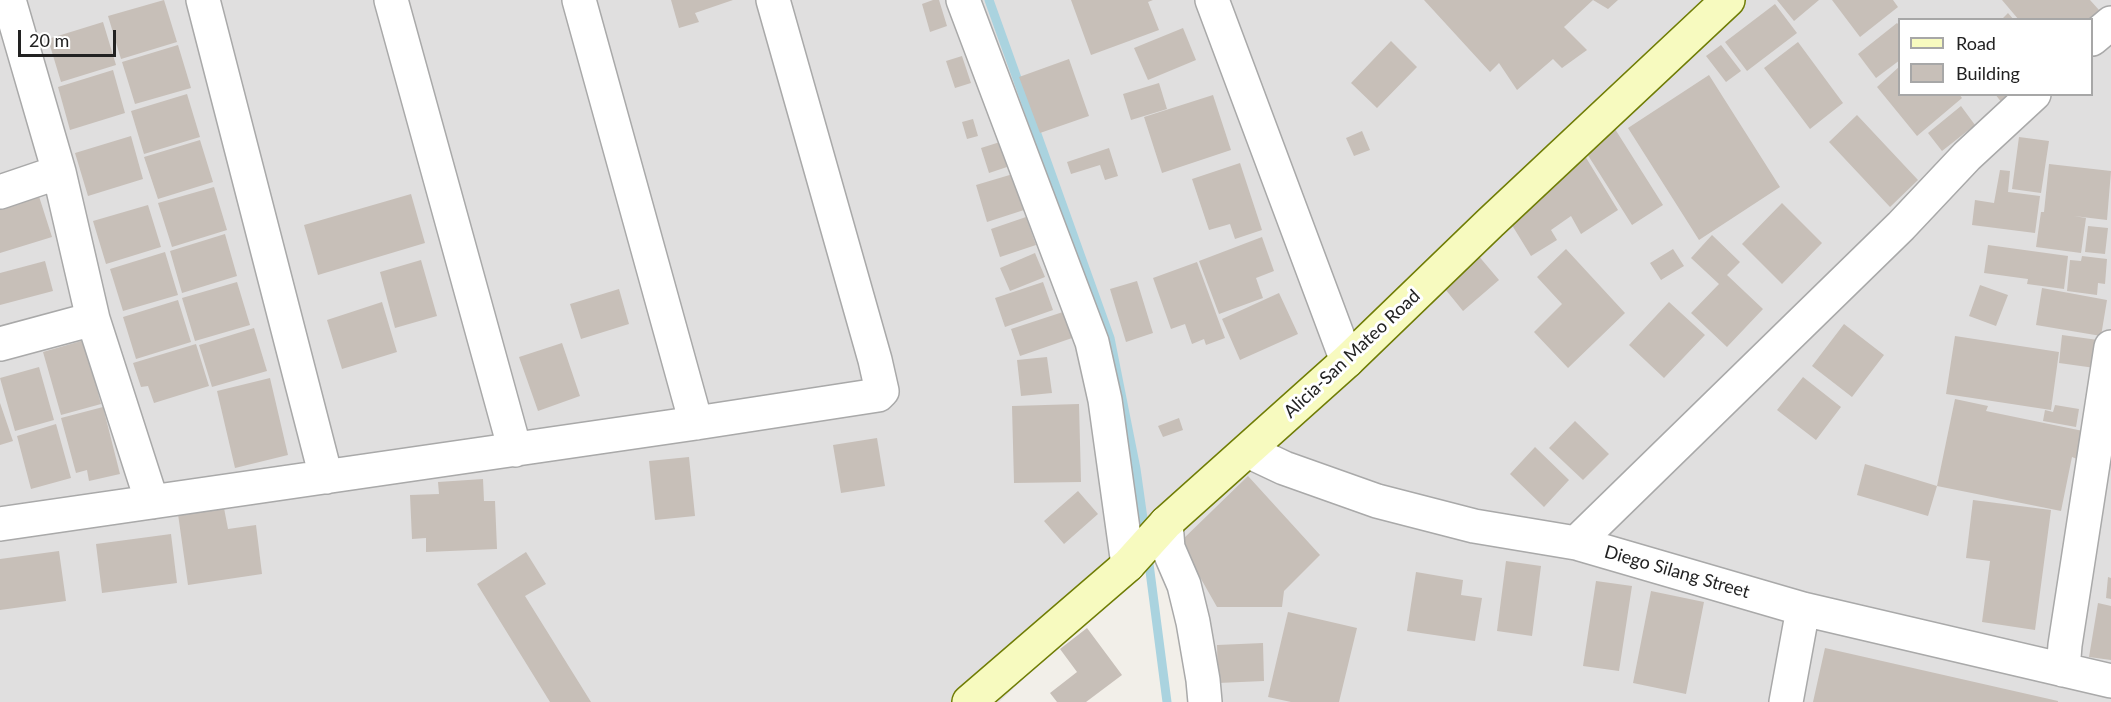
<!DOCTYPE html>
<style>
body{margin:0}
#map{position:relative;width:2111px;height:702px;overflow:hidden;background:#f2efe9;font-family:Lato,sans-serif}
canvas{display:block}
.legend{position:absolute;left:1898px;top:18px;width:195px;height:78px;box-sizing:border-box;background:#fff;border:2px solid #a7a7a7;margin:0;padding:8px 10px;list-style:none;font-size:18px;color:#222}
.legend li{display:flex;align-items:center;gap:12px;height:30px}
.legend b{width:30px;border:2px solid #a7a7a7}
.scale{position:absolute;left:18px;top:30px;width:98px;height:27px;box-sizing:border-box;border:3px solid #222;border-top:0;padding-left:8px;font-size:18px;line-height:21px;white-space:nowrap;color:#222;-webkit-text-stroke:4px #fff;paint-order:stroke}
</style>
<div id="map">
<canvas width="2111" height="702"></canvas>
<ul class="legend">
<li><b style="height:8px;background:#f7fabf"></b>Road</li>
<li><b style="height:16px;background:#c7bfb8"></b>Building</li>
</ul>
<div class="scale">20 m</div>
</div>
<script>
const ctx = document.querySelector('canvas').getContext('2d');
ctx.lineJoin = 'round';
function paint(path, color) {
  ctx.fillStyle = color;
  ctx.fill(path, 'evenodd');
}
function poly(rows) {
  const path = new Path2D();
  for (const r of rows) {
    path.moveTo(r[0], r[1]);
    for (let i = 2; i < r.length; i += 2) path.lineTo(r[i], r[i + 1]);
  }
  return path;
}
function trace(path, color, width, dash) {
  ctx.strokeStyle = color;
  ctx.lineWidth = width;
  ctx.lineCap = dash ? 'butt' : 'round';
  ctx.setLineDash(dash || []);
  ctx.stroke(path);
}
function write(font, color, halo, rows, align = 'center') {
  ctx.font = font + ' Lato,sans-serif';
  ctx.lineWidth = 6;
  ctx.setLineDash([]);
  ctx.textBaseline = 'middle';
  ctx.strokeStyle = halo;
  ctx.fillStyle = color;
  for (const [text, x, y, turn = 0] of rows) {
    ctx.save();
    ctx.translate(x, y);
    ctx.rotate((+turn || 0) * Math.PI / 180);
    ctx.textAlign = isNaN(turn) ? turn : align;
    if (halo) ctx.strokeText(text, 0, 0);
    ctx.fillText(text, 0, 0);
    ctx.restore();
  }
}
paint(poly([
 [0,0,2111,0,2111,702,1192,702,1185,629,1158,550,999,702,0,702],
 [1900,20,2092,20,2092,94,1900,94]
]), '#e0dfdf');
trace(poly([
 [989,0,1110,338,1136,469,1145,533],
 [1148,556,1167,702]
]), '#aad3df', 9);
paint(poly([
 [164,0,177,42,121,59,108,16],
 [671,0,733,0,695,13,699,22,679,28],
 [933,0,939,0,947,26,930,32,922,4],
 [1071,0,1153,0,1148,2,1159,30,1091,55],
 [1424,0,1593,0,1564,27,1587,50,1562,68,1553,59,1517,90,1499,63,1490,72],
 [1593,0,1618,0,1608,9],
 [1777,0,1819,0,1794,21],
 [1832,0,1893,0,1898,7,1860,37],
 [2002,0,2090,0,2099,10,2089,20,2019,20],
 [1775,4,1797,33,1747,71,1725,42],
 [2008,13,2014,20,2001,20],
 [103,22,116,65,61,82,48,39],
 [1897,23,1900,26,1900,60,1876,78,1858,54],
 [1183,28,1196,60,1148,80,1134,48],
 [1391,41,1417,67,1377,108,1351,83],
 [1798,42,1843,103,1810,129,1764,68],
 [178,45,191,88,135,104,122,62],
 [1721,45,1741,71,1726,82,1706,56],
 [962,56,971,83,955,88,946,61],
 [1069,59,1089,116,1040,133,1019,77],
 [1900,66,1900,94,1959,94,1962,98,1917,136,1877,87],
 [113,70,125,113,70,130,58,87],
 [1709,75,1780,187,1699,240,1628,128],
 [1159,83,1167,109,1131,120,1123,94],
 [187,94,200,137,144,154,131,111],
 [1995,94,2012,94,2002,103],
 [1213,95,1231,150,1162,173,1144,117],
 [1961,106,1975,125,1942,151,1928,133],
 [1857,115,1918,180,1890,207,1829,142],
 [973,119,978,136,967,139,962,122],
 [1615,129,1663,205,1632,225,1584,149],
 [1362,131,1370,150,1354,156,1346,138],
 [131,136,143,179,88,196,75,153],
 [2019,137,2049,141,2041,193,2012,189],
 [200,140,213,182,158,199,144,157],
 [1000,142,1007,167,989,173,981,148],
 [1109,148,1118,176,1105,180,1100,165,1071,174,1067,162],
 [1585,156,1618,210,1581,234,1571,216,1551,230,1557,240,1531,256,1507,217],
 [1240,163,1262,230,1235,239,1230,224,1209,230,1192,179],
 [2049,164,2111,171,2107,220,2074,216,2086,218,2081,253,2036,247,2041,212,2044,212],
 [2000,170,2010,171,2008,192,2040,196,2035,233,1972,225,1975,200,1994,203],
 [1013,174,1024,210,987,222,976,185],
 [36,187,52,237,0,253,0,199],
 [214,187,227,230,172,247,158,203],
 [411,194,425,243,318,275,304,225],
 [1782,203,1822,243,1782,284,1742,244],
 [148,205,161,247,106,264,93,221],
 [1026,217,1036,245,1000,257,991,229],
 [2088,226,2108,228,2105,254,2085,252],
 [225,234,237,276,182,293,170,251],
 [1712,235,1740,262,1727,275,1763,309,1727,347,1691,313,1719,284,1691,258],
 [1262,237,1274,271,1256,278,1263,298,1219,314,1199,261],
 [1988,245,2068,256,2064,289,2027,284,2028,279,1984,273],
 [1566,249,1625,313,1568,368,1534,332,1562,304,1537,277],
 [1673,249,1684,266,1661,280,1650,263],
 [165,252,178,295,123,311,110,269],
 [1035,253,1045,277,1010,291,1000,268],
 [1477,254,1499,280,1463,311,1441,284],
 [2082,256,2107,259,2105,284,2098,283,2097,295,2067,291,2070,260,2081,261],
 [421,260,437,316,395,328,380,272],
 [45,261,53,291,0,305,0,273],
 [1197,262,1225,338,1206,345,1204,339,1192,344,1185,324,1171,329,1153,278],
 [1137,281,1153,333,1126,342,1110,289],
 [237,282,250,325,195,341,182,298],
 [1043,282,1053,310,1005,327,995,298],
 [1980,285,2008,295,1996,326,1969,316],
 [2042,288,2107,300,2101,336,2036,325],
 [619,289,629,324,581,339,570,304],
 [1279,293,1298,334,1240,360,1222,319],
 [178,300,191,342,136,359,123,317],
 [382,302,397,352,342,369,327,320],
 [1669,302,1705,335,1664,378,1629,345],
 [1066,311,1075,337,1020,356,1011,329],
 [1844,324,1884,355,1852,397,1812,366],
 [254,328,267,371,212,387,199,345],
 [2062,335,2098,340,2095,368,2059,363],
 [1955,336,2059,352,2051,410,1946,394],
 [88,339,96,366,91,367,101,404,61,415,43,352],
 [562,343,580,396,538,411,519,357],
 [196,344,209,386,154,403,148,386,141,387,133,363],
 [1047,357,1052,393,1021,396,1017,360],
 [39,367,54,420,15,431,0,378],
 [1803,377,1841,407,1816,440,1777,410],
 [270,378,288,455,235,468,217,391],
 [1955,399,1988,406,1986,411,2083,431,2077,459,2072,457,2061,511,1937,486],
 [0,403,13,441,0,445],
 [1079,404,1081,482,1014,483,1012,406],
 [2055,405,2079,409,2076,427,2043,421,2045,410,2053,412],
 [103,407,120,474,89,481,87,470,76,473,61,418],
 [1179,418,1183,430,1163,437,1158,426],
 [1575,421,1609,454,1583,480,1549,448],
 [56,424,71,478,31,489,17,436],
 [877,438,885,486,841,493,833,445],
 [1535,447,1569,480,1544,507,1510,474],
 [689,457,695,516,655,520,649,461],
 [1865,464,1937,486,1928,516,1857,495],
 [1248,476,1320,555,1284,591,1282,607,1217,607,1180,542],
 [483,479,484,501,495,501,497,549,426,552,426,538,412,539,410,495,439,494,438,482],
 [1078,491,1098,514,1064,544,1044,521],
 [1973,500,2051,510,2035,630,1982,622,1990,561,1966,558],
 [224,508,228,529,256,525,262,574,188,585,178,514],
 [171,534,177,583,102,593,96,544],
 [59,551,66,601,0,610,0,559],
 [526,552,546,584,525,596,591,702,550,702,477,584],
 [1506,561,1541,566,1532,636,1497,631],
 [1416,572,1463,580,1461,595,1482,598,1475,641,1407,631],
 [2108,577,2111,578,2111,599,2106,598],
 [1596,581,1632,586,1619,671,1583,666],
 [1651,591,1704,602,1686,694,1633,683],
 [2098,603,2111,606,2111,660,2089,657],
 [1288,612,1357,628,1339,702,1291,702,1268,697],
 [1087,628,1122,675,1086,702,1057,702,1050,693,1077,672,1060,649],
 [1263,643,1264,681,1218,683,1217,645],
 [1825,648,2058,701,2058,702,1813,702]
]), '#c7bfb8');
const minor = poly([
 [9,0,59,172,93,319,152,502],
 [203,0,326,477],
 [391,0,515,450],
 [579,0,696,423],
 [963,0,1092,342,1105,400,1128,565],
 [1212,0,1347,361],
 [2092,39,2111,23],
 [0,192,59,172],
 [0,344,93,319],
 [1248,451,1284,468,1377,501,1474,526,1576,543,1803,609,2111,681],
 [1166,523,1168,548,1184,585,1193,622,1203,680,1205,702],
 [0,524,696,423,878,395,882,391,875,360,773,0],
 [1576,543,1901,226,1967,156,2034,94],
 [2063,670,2065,645,2111,347],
 [1786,702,1803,609]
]);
const secondary = poly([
 [969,702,1128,565,1166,523,1347,361,1490,223,1728,0]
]);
trace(minor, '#a9a9a9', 36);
trace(secondary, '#707d05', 36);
trace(minor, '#fff', 33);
trace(secondary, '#f7fabf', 33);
write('18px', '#222', '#fff', [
 ["Alicia-San Mateo Road",1352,354,-43],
 ["Diego Silang Street",1677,572,16]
]);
</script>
